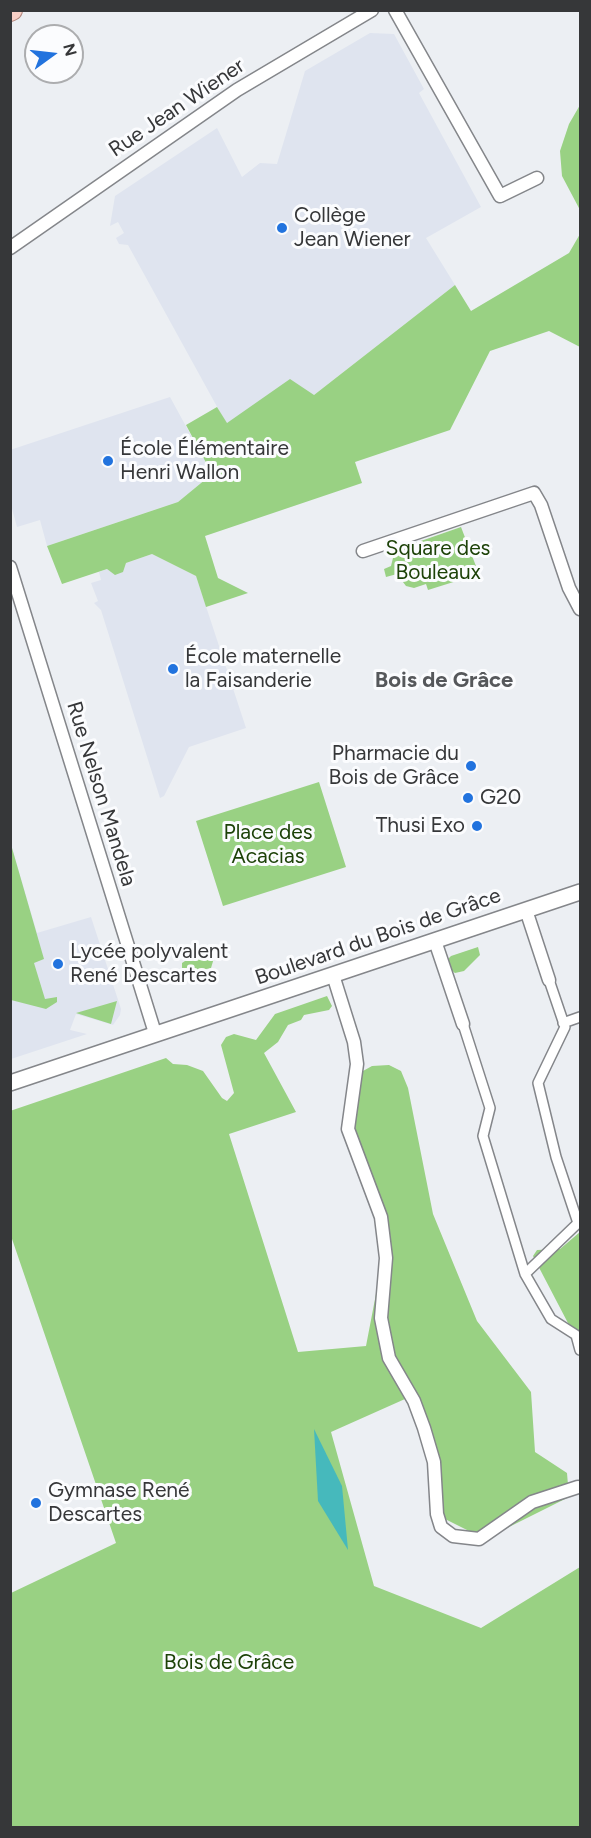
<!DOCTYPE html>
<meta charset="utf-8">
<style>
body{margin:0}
#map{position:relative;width:591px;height:1838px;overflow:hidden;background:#eceff3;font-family:Figtree,sans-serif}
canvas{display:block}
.frame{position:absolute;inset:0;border:12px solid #363739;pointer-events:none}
.north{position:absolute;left:24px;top:24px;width:60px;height:60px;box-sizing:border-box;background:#fbfcfe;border:2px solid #acadaf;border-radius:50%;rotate:75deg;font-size:16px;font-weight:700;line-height:24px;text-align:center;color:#363739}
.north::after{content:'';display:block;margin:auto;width:21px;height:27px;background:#2273de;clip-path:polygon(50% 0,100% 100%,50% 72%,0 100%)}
</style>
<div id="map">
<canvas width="591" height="1838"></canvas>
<div class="frame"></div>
<div class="north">N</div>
</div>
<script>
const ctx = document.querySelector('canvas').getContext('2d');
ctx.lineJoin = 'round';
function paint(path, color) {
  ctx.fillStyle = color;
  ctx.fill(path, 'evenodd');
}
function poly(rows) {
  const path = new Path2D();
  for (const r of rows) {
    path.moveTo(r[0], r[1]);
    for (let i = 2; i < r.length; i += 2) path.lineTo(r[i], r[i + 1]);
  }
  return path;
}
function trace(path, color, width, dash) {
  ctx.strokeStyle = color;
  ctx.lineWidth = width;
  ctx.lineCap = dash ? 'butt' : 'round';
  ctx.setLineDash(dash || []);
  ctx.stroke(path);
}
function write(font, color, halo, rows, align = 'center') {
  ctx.font = font + ' Figtree,sans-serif';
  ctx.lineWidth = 6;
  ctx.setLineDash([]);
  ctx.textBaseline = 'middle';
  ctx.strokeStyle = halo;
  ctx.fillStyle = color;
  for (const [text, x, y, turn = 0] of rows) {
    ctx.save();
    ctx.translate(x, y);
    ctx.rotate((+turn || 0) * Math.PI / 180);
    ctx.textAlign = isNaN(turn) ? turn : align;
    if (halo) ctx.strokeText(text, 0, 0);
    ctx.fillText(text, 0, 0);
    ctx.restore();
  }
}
paint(poly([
 [370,33,394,34,424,89,419,93,481,207,426,238,455,285,314,395,226,423,128,245,119,244,116,238,124,233,118,222,110,226,115,196,217,128,242,177,260,163,277,164,305,71],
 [170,397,212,474,178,502,47,546,40,520,17,527,11,505,10,450],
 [152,554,196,576,246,728,189,747,164,796,160,798,101,610,94,603,98,601,91,583,101,580,99,572,107,569,114,573,123,570,126,563],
 [10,841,37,933,91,917,121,1009,120,1015,113,1025,76,1014,70,1030,87,1034,11,1059]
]), '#dfe4ef');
paint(poly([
 [580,105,580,210,562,176,560,151,569,124],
 [580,234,580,347,549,331,490,351,450,430,355,462,362,483,205,536,218,578,248,593,206,607,196,576,152,554,126,563,123,572,115,575,107,569,62,584,47,546,178,502,212,474,186,425,217,407,227,423,290,379,314,395,455,285,471,311,569,253],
 [461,527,479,574,428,590,426,584,414,588,406,586,397,574,386,577,384,569,391,566,395,550],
 [319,782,346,867,223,906,196,821],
 [10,841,44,959,34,963,45,999,57,997,57,1002,46,1009,11,1000],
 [478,947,480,955,464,971,455,973,451,970,447,960,451,956],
 [211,952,214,958,211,968,188,973,182,971,182,963,185,961],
 [327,996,332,1006,329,1010,304,1015,301,1020,288,1025,278,1042,264,1053,296,1112,229,1134,298,1352,366,1346,385,1247,348,1129,355,1082,363,1071,372,1066,389,1065,401,1071,408,1088,433,1214,477,1321,531,1392,535,1452,567,1473,569,1497,485,1539,441,1517,436,1459,405,1399,331,1432,374,1586,481,1628,580,1567,580,1827,11,1827,11,1593,116,1543,11,1236,10,1111,166,1058,173,1064,187,1065,203,1071,222,1098,227,1101,234,1093,221,1045,226,1037,234,1034,256,1040,275,1014],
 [117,1001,111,1024,76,1013],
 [580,1232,580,1334,569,1325,533,1256,537,1250,560,1249]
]), '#99d183');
paint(poly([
 [314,1429,342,1486,348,1550,318,1501]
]), '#46b9bc');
const pedestrian = poly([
 [563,1023,580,1017],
 [463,1024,490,1108,483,1136,525,1274,551,1319,576,1335,580,1350],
 [525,1274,578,1223,556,1157,538,1083,565,1027,549,980]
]);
const minor = poly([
 [395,10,500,196,537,178],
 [10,248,237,90,372,10],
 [363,551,534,493,541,505,569,588,580,609],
 [10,567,155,1033],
 [526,910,549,980],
 [435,941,463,1024],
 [333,975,354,1042,357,1064,348,1129,381,1217,386,1258,381,1318,389,1358,414,1401,424,1428,434,1462,437,1514,441,1527,453,1536,479,1539,532,1502,578,1487]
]);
const tertiary = poly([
 [10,1083,580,892]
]);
const primary = poly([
 [10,11,12,10]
]);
trace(pedestrian, '#84868a', 12);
trace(minor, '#84868a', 15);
trace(tertiary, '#84868a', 18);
trace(primary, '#b2867d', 22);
trace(pedestrian, '#fff', 9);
trace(minor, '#fff', 12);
trace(tertiary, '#fff', 15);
trace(primary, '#f9d0c7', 20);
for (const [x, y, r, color] of [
 [282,228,6,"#2273de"],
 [108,461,6,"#2273de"],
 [173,669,6,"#2273de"],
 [471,766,6,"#2273de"],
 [468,798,6,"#2273de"],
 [477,826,6,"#2273de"],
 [58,964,6,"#2273de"],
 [36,1503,6,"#2273de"]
]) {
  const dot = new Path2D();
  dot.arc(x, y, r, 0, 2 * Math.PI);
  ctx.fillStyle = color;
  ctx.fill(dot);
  trace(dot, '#fbfcfe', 2);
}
write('21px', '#363739', '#fbfcfe', [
 ["Rue Jean Wiener",177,108,-34],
 ["Rue Nelson Mandela",101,794,73],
 ["Boulevard du Bois de Grâce",378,937,-19]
]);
write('21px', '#363739', '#fbfcfe', [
 ["Collège",294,216],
 ["Jean Wiener",294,240],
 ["École Élémentaire",120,449],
 ["Henri Wallon",120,473],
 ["École maternelle",185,657],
 ["la Faisanderie",185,681],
 ["Pharmacie du",459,754,"right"],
 ["Bois de Grâce",459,778,"right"],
 ["G20",480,798],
 ["Thusi Exo",465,826,"right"],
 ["Lycée polyvalent",70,952],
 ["René Descartes",70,976],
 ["Gymnase René",48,1491],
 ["Descartes",48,1515]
], 'left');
write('21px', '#1d4208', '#fbfcfe', [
 ["Square des",438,549],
 ["Bouleaux",438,573],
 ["Place des",268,833],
 ["Acacias",268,857],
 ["Bois de Grâce",229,1663]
]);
write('bold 22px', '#56585b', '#fbfcfe', [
 ["Bois de Grâce",444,681]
]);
</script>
